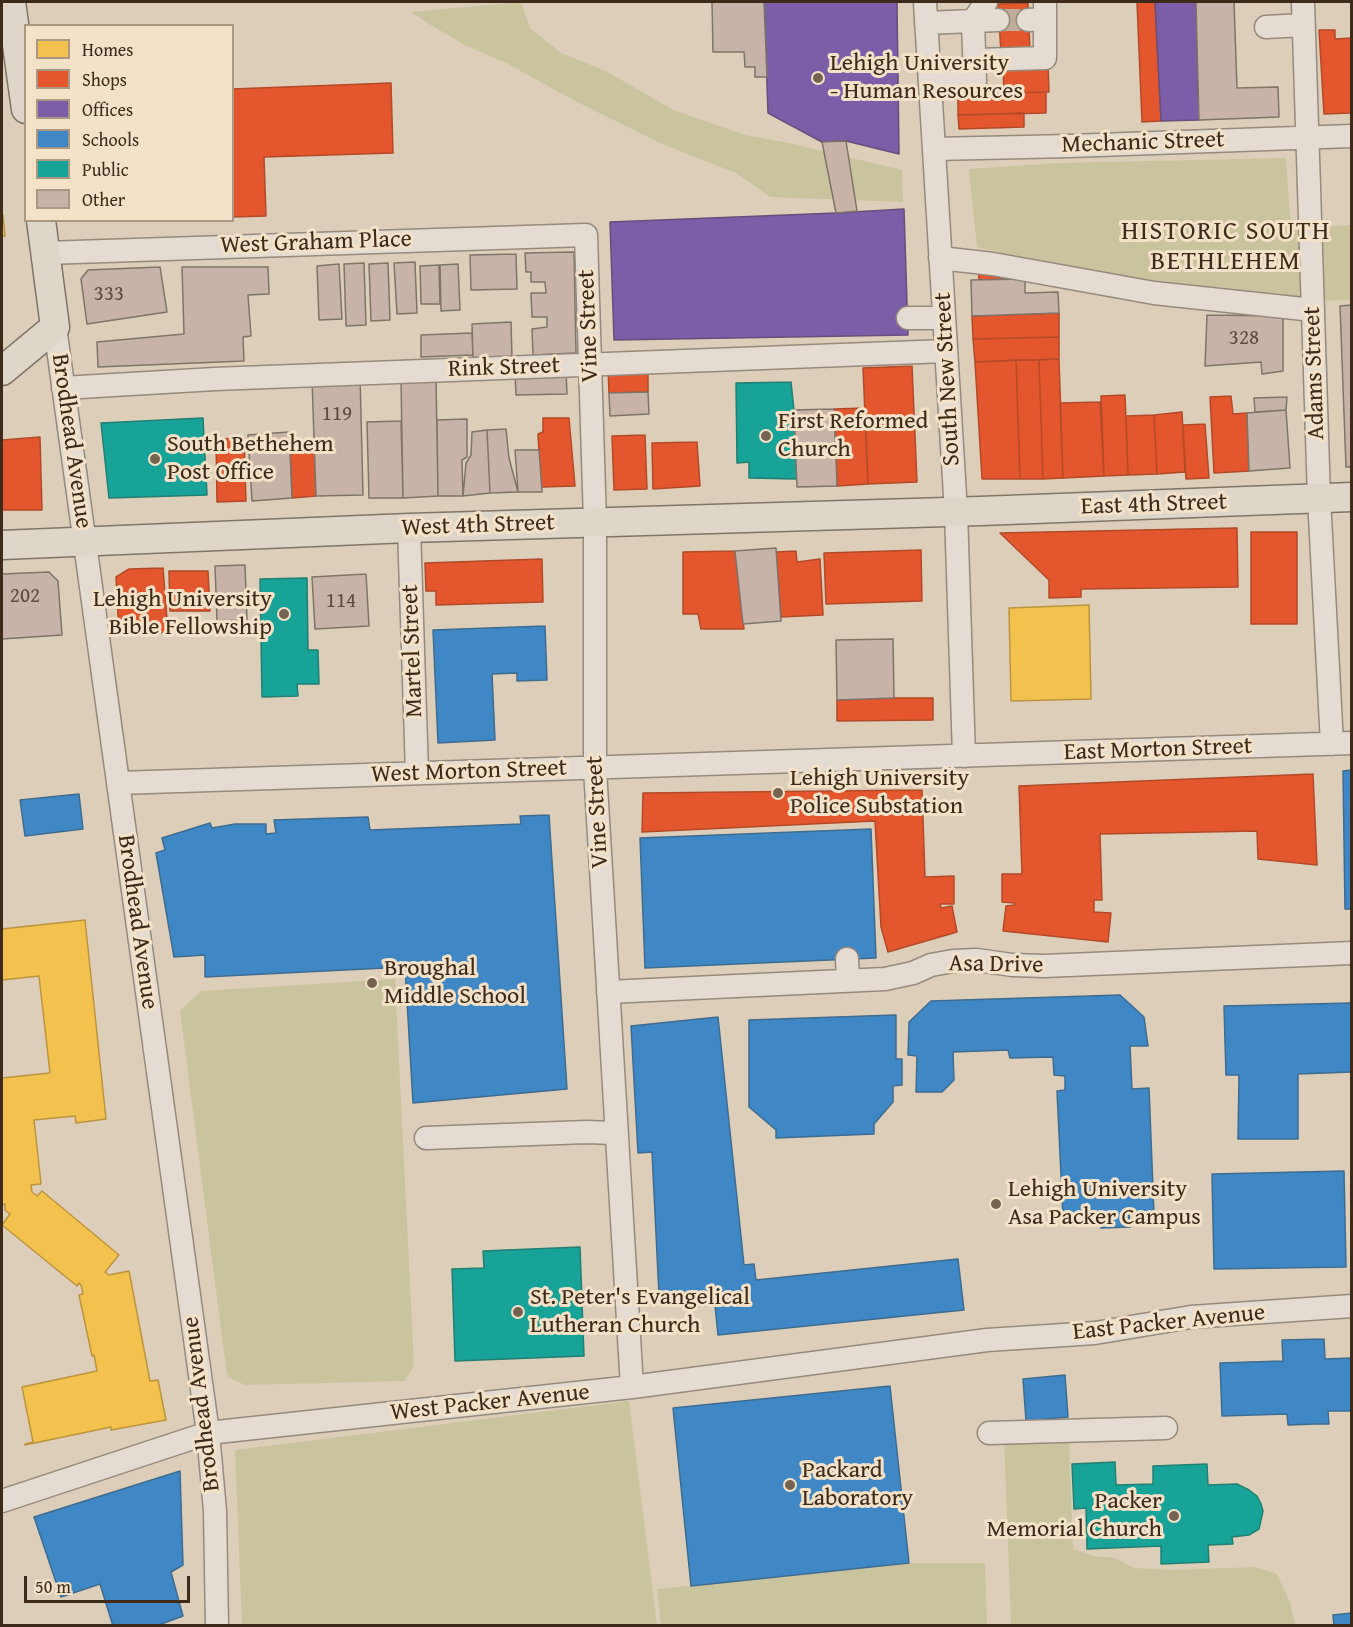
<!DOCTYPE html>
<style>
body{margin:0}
#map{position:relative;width:1353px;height:1627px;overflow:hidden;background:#ddceb9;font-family:"Gentium Book Plus",serif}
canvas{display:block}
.frame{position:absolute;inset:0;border:3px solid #3d2a19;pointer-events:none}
.legend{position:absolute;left:24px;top:24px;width:210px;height:198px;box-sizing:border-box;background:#f3e1c8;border:2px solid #aa9882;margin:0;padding:8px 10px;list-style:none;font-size:18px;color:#3d2a19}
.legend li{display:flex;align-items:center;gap:12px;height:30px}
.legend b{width:30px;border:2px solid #aa9882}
.scale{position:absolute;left:24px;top:1576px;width:166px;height:27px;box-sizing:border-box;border:3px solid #3d2a19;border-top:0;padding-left:8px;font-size:18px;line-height:21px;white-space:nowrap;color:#3d2a19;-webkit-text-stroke:4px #f3e1c8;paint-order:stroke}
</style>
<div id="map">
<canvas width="1353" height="1627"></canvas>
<div class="frame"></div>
<ul class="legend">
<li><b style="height:16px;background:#f2c14e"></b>Homes</li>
<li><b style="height:16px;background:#e4572e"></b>Shops</li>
<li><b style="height:16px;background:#7b5ea7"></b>Offices</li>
<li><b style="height:16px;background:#3f88c5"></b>Schools</li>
<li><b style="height:16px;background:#17a398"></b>Public</li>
<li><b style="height:16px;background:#c7b3a7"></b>Other</li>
</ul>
<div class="scale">50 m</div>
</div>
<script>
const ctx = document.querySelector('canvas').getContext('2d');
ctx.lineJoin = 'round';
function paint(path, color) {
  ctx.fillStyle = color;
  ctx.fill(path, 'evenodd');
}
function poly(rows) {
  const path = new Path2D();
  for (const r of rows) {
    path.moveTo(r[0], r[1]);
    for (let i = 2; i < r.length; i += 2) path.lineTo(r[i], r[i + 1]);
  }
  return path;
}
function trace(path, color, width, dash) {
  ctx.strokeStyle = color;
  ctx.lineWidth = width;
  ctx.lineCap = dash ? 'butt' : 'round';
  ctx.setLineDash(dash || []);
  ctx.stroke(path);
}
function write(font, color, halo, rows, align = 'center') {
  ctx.font = font + ' "Gentium Book Plus",serif';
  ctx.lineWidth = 6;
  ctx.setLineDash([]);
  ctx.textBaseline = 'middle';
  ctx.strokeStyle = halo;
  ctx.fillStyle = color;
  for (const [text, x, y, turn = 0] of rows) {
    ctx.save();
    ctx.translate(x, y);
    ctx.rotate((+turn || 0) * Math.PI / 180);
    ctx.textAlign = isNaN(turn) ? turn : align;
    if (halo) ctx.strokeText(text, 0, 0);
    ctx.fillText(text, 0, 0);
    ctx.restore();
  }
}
paint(poly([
 [521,2,530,28,561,53,606,71,673,110,745,135,789,143,902,170,903,202,770,197,736,173,662,144,575,101,508,64,465,45,429,24,411,12],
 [1286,158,1291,229,1351,225,1351,300,1311,301,1234,289,1151,280,1071,268,977,247,969,169,1059,163],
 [395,979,414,1365,405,1381,245,1385,228,1377,226,1368,180,1011,201,991],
 [629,1401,657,1625,242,1625,235,1450],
 [1069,1434,1073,1549,1094,1556,1115,1558,1134,1568,1173,1570,1255,1567,1277,1574,1290,1602,1295,1625,1011,1625,1004,1436],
 [909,1563,985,1563,987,1625,661,1625,657,1589]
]), '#c9c49e');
const homes = poly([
 [2,215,3,215,5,236,2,236,2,215],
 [1089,605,1091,699,1011,701,1009,608,1089,605],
 [85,920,106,1119,76,1123,75,1116,34,1120,41,1184,31,1185,32,1192,37,1196,42,1191,119,1255,105,1272,109,1275,129,1271,150,1381,158,1380,166,1420,111,1430,111,1427,25,1445,25,1444,33,1442,22,1387,97,1371,94,1355,92,1356,79,1295,83,1294,81,1285,79,1283,77,1286,2,1225,10,1214,5,1210,5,1204,2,1205,2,1078,50,1073,39,976,2,980,2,929,85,920]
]);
paint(homes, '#f2c14e');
trace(homes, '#bc943e', 1.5);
const shops = poly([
 [1137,2,1155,2,1161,121,1142,122,1137,2],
 [1028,3,1030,52,1001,53,998,4,1028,3],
 [1319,30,1335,30,1335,39,1352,38,1352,113,1324,114,1319,30],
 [1048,65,1049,92,1004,93,1003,67,1048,65],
 [391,83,393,153,264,157,266,216,232,217,232,89,391,83],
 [1046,92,1046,113,958,115,958,94,1046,92],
 [1024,113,1024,127,959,129,958,115,1024,113],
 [978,268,1016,279,979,280,978,268],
 [1059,313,1059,337,973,339,972,316,1059,313],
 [1059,337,1059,359,975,362,973,339,1059,337],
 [1059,359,1063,478,1043,479,1039,360,1059,359],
 [1016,360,1020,479,982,479,975,362,1016,360],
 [1016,360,1039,360,1043,479,1020,479,1016,360],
 [912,366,917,482,868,484,863,368,912,366],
 [648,368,648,392,609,393,608,369,648,368],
 [1125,395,1128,475,1104,476,1101,396,1125,395],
 [1231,396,1233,414,1247,413,1249,471,1214,473,1210,397,1231,396],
 [1100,402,1104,476,1063,478,1060,403,1100,402],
 [865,408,868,484,837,486,834,409,865,408],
 [1182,412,1185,472,1157,474,1154,415,1182,412],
 [1154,415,1157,474,1128,475,1126,416,1154,415],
 [543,418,569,418,575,486,541,487,538,434,543,432,543,418],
 [1205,424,1209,478,1186,479,1183,425,1205,424],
 [645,435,647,489,614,490,612,436,645,435],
 [40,437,42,510,2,510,2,440,40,437],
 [244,438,246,501,217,502,216,439,244,438],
 [697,442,700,486,653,489,652,443,697,442],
 [315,451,316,496,292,498,290,452,315,451],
 [1237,528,1238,587,1081,589,1081,597,1049,598,1049,580,1000,533,1237,528],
 [1251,532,1297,532,1297,624,1251,624,1251,532],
 [921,550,922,601,826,604,824,553,921,550],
 [735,551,744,629,701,629,698,614,683,614,683,552,735,551],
 [796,551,797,562,820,559,823,615,781,617,776,552,796,551],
 [542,559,543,602,436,605,436,591,426,591,425,563,542,559],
 [163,568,168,632,119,635,116,577,129,569,163,568],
 [169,571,208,571,210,611,170,611,169,571],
 [894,698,933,698,933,720,837,721,837,700,894,698],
 [1313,774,1317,865,1258,859,1257,831,1100,834,1102,900,1094,900,1094,912,1111,913,1108,942,1003,931,1006,906,1015,905,1015,903,1002,902,1002,874,1022,874,1019,786,1313,774],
 [922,790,925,877,954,876,954,904,940,904,941,908,952,906,957,932,888,952,881,927,875,821,642,832,643,793,922,790]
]);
paint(shops, '#e4572e');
trace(shops, '#b24a28', 1.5);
const offices = poly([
 [764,2,897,2,899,154,846,141,822,142,768,113,764,2],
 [1155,2,1196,2,1199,120,1161,121,1155,2],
 [904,209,908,335,614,340,610,222,836,213,904,209]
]);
paint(offices, '#7b5ea7');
trace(offices, '#684e7c', 1.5);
const schools = poly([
 [545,626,547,680,517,681,517,673,492,674,495,740,438,743,433,630,545,626],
 [1352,770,1352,909,1345,909,1343,771,1352,770],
 [79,794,83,829,25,836,20,800,79,794],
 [549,815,567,1089,413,1103,405,967,205,977,205,955,174,957,156,853,165,850,162,838,210,823,212,828,235,824,266,824,266,834,276,833,274,820,368,817,370,830,521,824,520,816,549,815],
 [871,829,876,958,645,968,640,838,871,829],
 [1120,995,1144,1017,1148,1046,1130,1046,1132,1089,1149,1088,1154,1214,1129,1214,1130,1227,1101,1228,1100,1215,1063,1217,1057,1091,1065,1090,1065,1076,1054,1075,1053,1057,1010,1058,1008,1050,953,1052,954,1080,942,1092,916,1092,917,1056,908,1055,909,1022,931,1001,1120,995],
 [1352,1003,1352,1072,1298,1074,1298,1139,1238,1139,1239,1075,1226,1075,1224,1006,1352,1003],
 [896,1015,896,1059,902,1059,902,1085,893,1086,893,1102,874,1124,874,1134,776,1138,776,1130,749,1107,749,1020,896,1015],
 [718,1017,744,1265,754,1264,756,1280,958,1259,964,1310,718,1335,715,1305,691,1307,690,1292,659,1295,652,1152,638,1153,631,1026,718,1017],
 [1344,1171,1346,1267,1214,1269,1212,1174,1344,1171],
 [1324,1339,1325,1359,1352,1358,1352,1411,1328,1411,1329,1424,1315,1424,1288,1425,1287,1414,1222,1416,1220,1363,1283,1361,1282,1340,1324,1339],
 [1065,1375,1068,1417,1026,1421,1023,1379,1065,1375],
 [890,1386,909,1563,691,1586,673,1408,890,1386],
 [180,1471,183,1565,171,1572,183,1616,156,1626,113,1626,100,1584,61,1597,34,1517,180,1471],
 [1352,1613,1352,1626,1334,1626,1333,1615,1352,1613]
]);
paint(schools, '#3f88c5');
trace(schools, '#3e6c91', 1.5);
const public = poly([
 [791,382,794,410,797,479,749,478,749,462,737,463,736,383,791,382],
 [203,418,207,495,109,498,101,423,203,418],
 [307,578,308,650,318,650,319,684,297,684,298,696,262,697,260,579,307,578],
 [580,1247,584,1356,455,1361,452,1269,484,1268,483,1251,580,1247],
 [1115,1462,1116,1485,1153,1484,1153,1466,1207,1464,1208,1485,1237,1484,1249,1490,1257,1496,1261,1504,1263,1511,1259,1529,1249,1535,1232,1537,1233,1544,1208,1545,1209,1562,1161,1564,1161,1546,1087,1549,1086,1508,1074,1509,1072,1464,1115,1462]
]);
paint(public, '#17a398');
trace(public, '#227f72', 1.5);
const building = poly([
 [712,2,764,2,767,77,755,77,755,67,745,67,744,52,713,52,712,2],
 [1196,2,1234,2,1237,88,1278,87,1279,117,1199,120,1196,2],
 [846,141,857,211,836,213,822,142,846,141],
 [574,252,576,353,533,355,532,329,547,327,547,317,532,317,531,293,546,293,545,282,531,282,531,272,526,272,525,253,574,252],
 [516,254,517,289,471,290,470,255,516,254],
 [415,262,417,313,397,314,394,263,415,262],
 [364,263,366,325,346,326,344,264,364,263],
 [388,263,390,320,371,321,369,264,388,263],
 [339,264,342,319,319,320,317,266,339,264],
 [458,264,460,310,441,311,440,265,458,264],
 [439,265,440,304,421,304,420,266,439,265],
 [160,267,167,312,87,324,81,279,88,270,160,267],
 [182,267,268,267,269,294,248,295,251,336,243,337,244,361,98,367,97,342,184,334,182,267],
 [1025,279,1025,293,1058,292,1059,313,972,316,971,280,1025,279],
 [1352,305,1352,467,1346,467,1340,306,1352,305],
 [1207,315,1283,316,1283,371,1262,374,1261,362,1205,366,1207,315],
 [511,322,512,358,473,359,472,324,511,322],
 [472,333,473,355,421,357,421,335,472,333],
 [566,371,567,394,516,395,515,373,566,371],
 [360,376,363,495,316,496,312,379,360,376],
 [436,378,438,496,403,498,401,379,436,378],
 [648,392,649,414,610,416,609,393,648,392],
 [1287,397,1286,410,1255,412,1254,398,1287,397],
 [834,409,837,486,797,487,794,410,834,409],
 [1286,410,1290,468,1249,471,1247,413,1286,410],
 [467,419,467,457,462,460,463,496,438,496,437,420,467,419],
 [401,421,403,498,369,498,367,422,401,421],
 [506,429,509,458,518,492,490,493,487,430,506,429],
 [487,430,490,493,463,496,466,463,471,455,472,432,487,430],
 [289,432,292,498,252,501,248,435,289,432],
 [515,450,539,450,542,492,518,492,515,450],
 [776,548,781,621,743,624,735,551,776,548],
 [245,565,247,620,217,621,215,566,245,565],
 [49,572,58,581,62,635,2,639,2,574,49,572],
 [366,574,369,626,315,629,312,577,366,574],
 [893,639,894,698,837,700,836,640,893,639]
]);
paint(building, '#c7b3a7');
trace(building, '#7e7468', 1.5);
trace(poly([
 [998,20,1028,20]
]), '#bdad99', 22, [22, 11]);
const minor = poly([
 [925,2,956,512,964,756],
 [1303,2,1319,498,1332,744],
 [1028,20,1045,19,1045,2],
 [926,23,973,21,986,2],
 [1266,27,1303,25],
 [975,60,1045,58,1045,19],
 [930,82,975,81,973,21,998,20],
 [934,149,1070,146,1352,136],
 [45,253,586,235,595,522,595,769,632,1387],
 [940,258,993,264,1154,293,1313,310],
 [908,318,944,318],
 [55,327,208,1433,215,1511,217,1626],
 [63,388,215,379,946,351],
 [409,528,417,773],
 [118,783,1352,743],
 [847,959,848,980],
 [608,992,885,979,913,973,931,965,953,961,977,960,1012,965,1044,966,1352,953],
 [426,1138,586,1132,616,1133],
 [989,1433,1166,1428],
 [2,1501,208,1433,632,1387,987,1340,1095,1333,1191,1317,1352,1306]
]);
const major = poly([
 [11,2,26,109],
 [2,371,55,327,41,220],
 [2,545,409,528,980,511,1352,497]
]);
trace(minor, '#968a7c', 25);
trace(major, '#7e7468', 31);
trace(minor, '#e4dcd2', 22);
trace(major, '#dfd6ca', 28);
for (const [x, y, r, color] of [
 [818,78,6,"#756351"],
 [766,436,6,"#756351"],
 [155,459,6,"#756351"],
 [284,614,6,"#756351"],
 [778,793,6,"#756351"],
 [372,983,6,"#756351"],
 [996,1204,6,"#756351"],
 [518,1312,6,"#756351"],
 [790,1485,6,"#756351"],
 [1174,1516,6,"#756351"]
]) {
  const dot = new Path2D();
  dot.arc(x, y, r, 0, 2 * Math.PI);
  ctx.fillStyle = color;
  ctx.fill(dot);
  trace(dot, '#f3e1c8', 2);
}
write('21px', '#604c3c', null, [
 ["333",109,295],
 ["328",1244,339],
 ["119",337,415],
 ["202",25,597],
 ["114",341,602]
]);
write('24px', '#3d2a19', '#f3e1c8', [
 ["Lehigh University",830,64],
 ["- Human Resources",830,92],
 ["First Reformed",778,422],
 ["Church",778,450],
 ["South Bethehem",167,445],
 ["Post Office",167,473],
 ["Lehigh University",272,600,"right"],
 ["Bible Fellowship",272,628,"right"],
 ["Lehigh University",790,779],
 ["Police Substation",790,807],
 ["Broughal",384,969],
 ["Middle School",384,997],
 ["Lehigh University",1008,1190],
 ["Asa Packer Campus",1008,1218],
 ["St. Peter's Evangelical",530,1298],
 ["Lutheran Church",530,1326],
 ["Packard",802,1471],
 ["Laboratory",802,1499],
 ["Packer",1162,1502,"right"],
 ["Memorial Church",1162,1530,"right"]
], 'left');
write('24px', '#3d2a19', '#f3e1c8', [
 ["Mechanic Street",1143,143,-2],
 ["West Graham Place",316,243,-2],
 ["Vine Street",589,326,-92],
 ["Rink Street",504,368,-2],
 ["Adams Street",1315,373,-92],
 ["South New Street",948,379,-93],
 ["Brodhead Avenue",71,441,82],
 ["East 4th Street",1154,505,-2],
 ["West 4th Street",478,526,-2],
 ["Martel Street",413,651,-92],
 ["East Morton Street",1158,750,-2],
 ["West Morton Street",469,772,-2],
 ["Vine Street",598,812,-93],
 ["Brodhead Avenue",137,922,82],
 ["Asa Drive",996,965,1],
 ["East Packer Avenue",1169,1323,-6],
 ["West Packer Avenue",490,1403,-6],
 ["Brodhead Avenue",202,1404,-97]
]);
ctx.letterSpacing = '1.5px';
write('26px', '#3d2a19', '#f3e1c8', [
 ["HISTORIC SOUTH",1226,232],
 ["BETHLEHEM",1226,262]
]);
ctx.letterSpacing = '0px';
</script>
